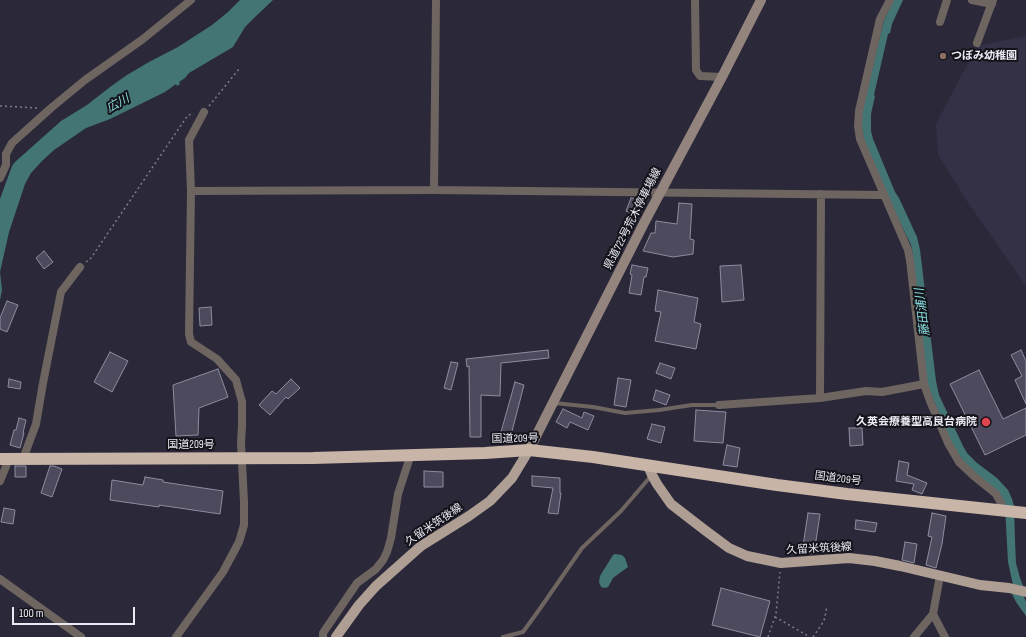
<!DOCTYPE html>
<meta charset="utf-8">
<style>
body{margin:0}
#map{position:relative;width:1026px;height:637px;overflow:hidden;background:#2b2939;font-family:"Sofia Sans Condensed",sans-serif}
canvas{display:block}
.scale{position:absolute;left:12px;top:607px;width:123px;height:18px;box-sizing:border-box;border:2px solid #eae9f4;border-top:0;padding-left:5px;font-size:12px;line-height:14px;white-space:nowrap;color:#eae9f4;-webkit-text-stroke:3px #14131a;paint-order:stroke}
</style>
<div id="map">
<canvas width="1026" height="637"></canvas>
<div class="scale">100 m</div>
</div>
<script>
const ctx = document.querySelector('canvas').getContext('2d');
ctx.lineJoin = 'round';
function paint(path, color) {
  ctx.fillStyle = color;
  ctx.fill(path, 'evenodd');
}
function poly(rows) {
  const path = new Path2D();
  for (const r of rows) {
    path.moveTo(r[0], r[1]);
    for (let i = 2; i < r.length; i += 2) path.lineTo(r[i], r[i + 1]);
  }
  return path;
}
function trace(path, color, width, dash) {
  ctx.strokeStyle = color;
  ctx.lineWidth = width;
  ctx.lineCap = dash ? 'butt' : 'round';
  ctx.setLineDash(dash || []);
  ctx.stroke(path);
}
function write(font, color, halo, rows, align = 'center') {
  ctx.font = font + ' "Sofia Sans Condensed","Noto Sans JP",sans-serif';
  ctx.lineWidth = 4;
  ctx.setLineDash([]);
  ctx.textBaseline = 'middle';
  ctx.strokeStyle = halo;
  ctx.fillStyle = color;
  for (const [text, x, y, turn = 0] of rows) {
    ctx.save();
    ctx.translate(x, y);
    ctx.rotate((+turn || 0) * Math.PI / 180);
    ctx.textAlign = isNaN(turn) ? turn : align;
    if (halo) ctx.strokeText(text, 0, 0);
    ctx.fillText(text, 0, 0);
    ctx.restore();
  }
}
paint(poly([
 [1026,36,1026,286,967,201,938,155,936,124,977,46]
]), '#343147');
paint(poly([
 [240,0,273,0,254,18,245,27,233,47,189,73,185,78,179,82,180,84,177,86,176,84,165,92,110,119,86,128,54,150,42,161,31,173,25,184,9,232,0,272,2,290,0,300,0,199,12,166,15,162,61,121,87,105,110,87,127,75,149,62,178,47,212,25,228,12],
 [894,0,903,0,892,24,890,33,888,34,874,95,875,96,871,114,871,131,873,139,895,192,899,198,917,237,920,250,936,381,939,395,963,446,967,453,977,463,997,478,1008,490,1012,499,1014,506,1015,541,1016,563,1020,578,1024,588,1024,597,1026,602,1026,616,1016,602,1012,594,1013,585,1008,562,1005,506,1003,499,967,466,959,455,950,441,927,383,913,255,911,245,888,197,864,139,862,128,862,112,884,20],
 [615,554,622,555,625,558,628,567,613,578,608,587,605,588,601,587,599,582,600,576,613,555]
]), '#437575');
const building = poly([
 [631,198,640,199,635,214,626,211,631,198],
 [679,203,692,204,690,239,694,240,693,254,673,257,643,251,651,233,655,233,656,221,677,224,679,203],
 [44,251,53,262,44,269,36,258,44,251],
 [632,265,648,268,646,277,644,277,641,295,629,293,632,275,630,274,632,265],
 [741,265,744,300,722,302,720,266,741,265],
 [658,290,698,298,694,322,701,324,696,349,655,341,661,312,655,311,658,290],
 [7,301,18,305,7,332,0,329,0,318,7,301],
 [211,307,212,325,200,326,199,308,211,307],
 [548,350,549,358,501,363,500,396,481,395,481,437,470,437,469,366,467,367,466,359,548,350],
 [1021,350,1026,361,1026,404,1015,380,1022,376,1011,355,1021,350],
 [110,352,128,361,112,392,94,382,110,352],
 [451,362,458,363,451,390,444,388,451,362],
 [660,363,675,368,671,379,656,373,660,363],
 [218,369,228,397,199,408,198,435,176,436,173,385,218,369],
 [979,370,1003,419,1026,408,1026,435,985,455,950,384,979,370],
 [618,378,631,380,626,407,614,405,618,378],
 [9,379,21,382,20,389,8,387,9,379],
 [291,379,300,388,288,399,286,397,270,415,259,405,272,391,276,394,291,379],
 [515,382,524,385,511,435,501,432,515,382],
 [656,390,670,395,666,405,653,400,656,390],
 [563,409,582,418,584,412,594,416,588,430,570,422,567,428,556,422,563,409],
 [696,410,726,412,723,443,694,441,696,410],
 [19,418,26,420,23,433,24,433,20,448,10,445,14,430,16,430,19,418],
 [652,424,665,427,661,443,647,439,652,424],
 [849,428,862,428,863,445,850,446,849,428],
 [727,445,740,448,737,467,723,465,727,445],
 [899,461,909,463,907,475,927,483,922,494,912,490,914,484,896,481,899,461],
 [15,466,26,466,26,477,15,477,15,466],
 [50,466,54,466,62,469,52,497,41,493,50,466],
 [424,471,443,472,443,487,424,487,424,471],
 [532,476,560,478,560,493,561,493,558,514,548,513,553,488,532,486,532,476],
 [145,477,163,480,163,482,223,491,220,514,159,505,159,507,110,500,112,480,143,485,145,477],
 [4,508,15,510,13,524,1,522,4,508],
 [808,513,820,514,814,554,802,553,808,513],
 [932,513,946,516,942,544,936,568,926,565,932,537,928,536,932,513],
 [856,520,877,523,875,532,855,529,856,520],
 [905,542,917,544,914,563,902,560,905,542],
 [721,588,770,601,760,637,712,625,721,588]
]);
paint(building, '#4c4a5c');
trace(building, '#8e8ca0', 1);
trace(poly([
 [0,106,39,108],
 [209,106,239,69],
 [86,262,91,258,188,115,194,114],
 [775,617,810,637],
 [768,637,776,614,780,572],
 [813,637,824,621,827,606]
]), '#7e7d8b', 1.5, [2, 3]);
trace(poly([
 [554,403,593,407,625,413,659,410,692,405,719,405],
 [503,637,523,632,539,610,582,548,621,511,651,476]
]), '#6e6560', 4);
trace(poly([
 [695,0,696,70,700,76,722,77],
 [890,0,880,19,859,111,858,126,860,139,908,250,910,260,924,384,930,401,948,443,959,462,975,477,996,494,1001,503,999,511],
 [972,0,992,4],
 [940,22,947,0],
 [977,43,993,0],
 [0,178,6,165,6,154,12,143,51,108,85,80,143,39,191,0],
 [434,190,436,0],
 [191,191,434,190,883,195],
 [820,398,821,194],
 [719,405,820,398,866,391,882,392,924,384],
 [23,459,36,424,43,383,61,292,80,267],
 [0,481,9,459],
 [0,579,81,637],
 [933,614,945,637],
 [176,637,223,572,239,542,244,525,244,502,241,443,242,426,242,402,236,380,217,359,191,342,189,334,191,191,189,140,204,112],
 [323,637,323,633,357,583,376,569,383,560,387,552,391,538,398,494,411,454],
 [914,637,933,614,940,576]
]), '#6e6560', 8);
trace(poly([
 [529,450,644,223,722,77,761,0]
]), '#93857e', 10);
trace(poly([
 [648,466,652,475,657,484,671,504,706,531,729,548,747,556,781,563,849,558,875,561,900,566,980,585,1009,588,1026,592],
 [336,637,359,605,376,586,421,546,469,516,490,501,512,478,529,450]
]), '#af9e94', 10);
trace(poly([
 [0,459,313,458,485,453,529,450,593,457,777,485,847,494,1026,513]
]), '#c9b4a8', 12);
for (const [x, y, r, color] of [
 [943,56,4,"#8d6e63"],
 [986,422,5,"#e0444e"]
]) {
  const dot = new Path2D();
  dot.arc(x, y, r, 0, 2 * Math.PI);
  ctx.fillStyle = color;
  ctx.fill(dot);
  trace(dot, '#14131a', 1.5);
}
write('bold 11px', '#eae9f4', '#14131a', [
 ["つぼみ幼稚園",951,56],
 ["久英会療養型高良台病院",977,422,"right"]
], 'left');
write('11px', '#eae9f4', '#14131a', [
 ["県道722号荒木停車場線",633,219,-63],
 ["国道209号",515,439,-1],
 ["国道209号",191,445],
 ["国道209号",838,479,7],
 ["久留米筑後線",434,525,-34],
 ["久留米筑後線",819,549,-3]
]);
write('italic 12px', '#88dfdf', '#14131a', [
 ["広川",118,104,-29],
 ["藤田浦川",923,312,-97]
]);
</script>
